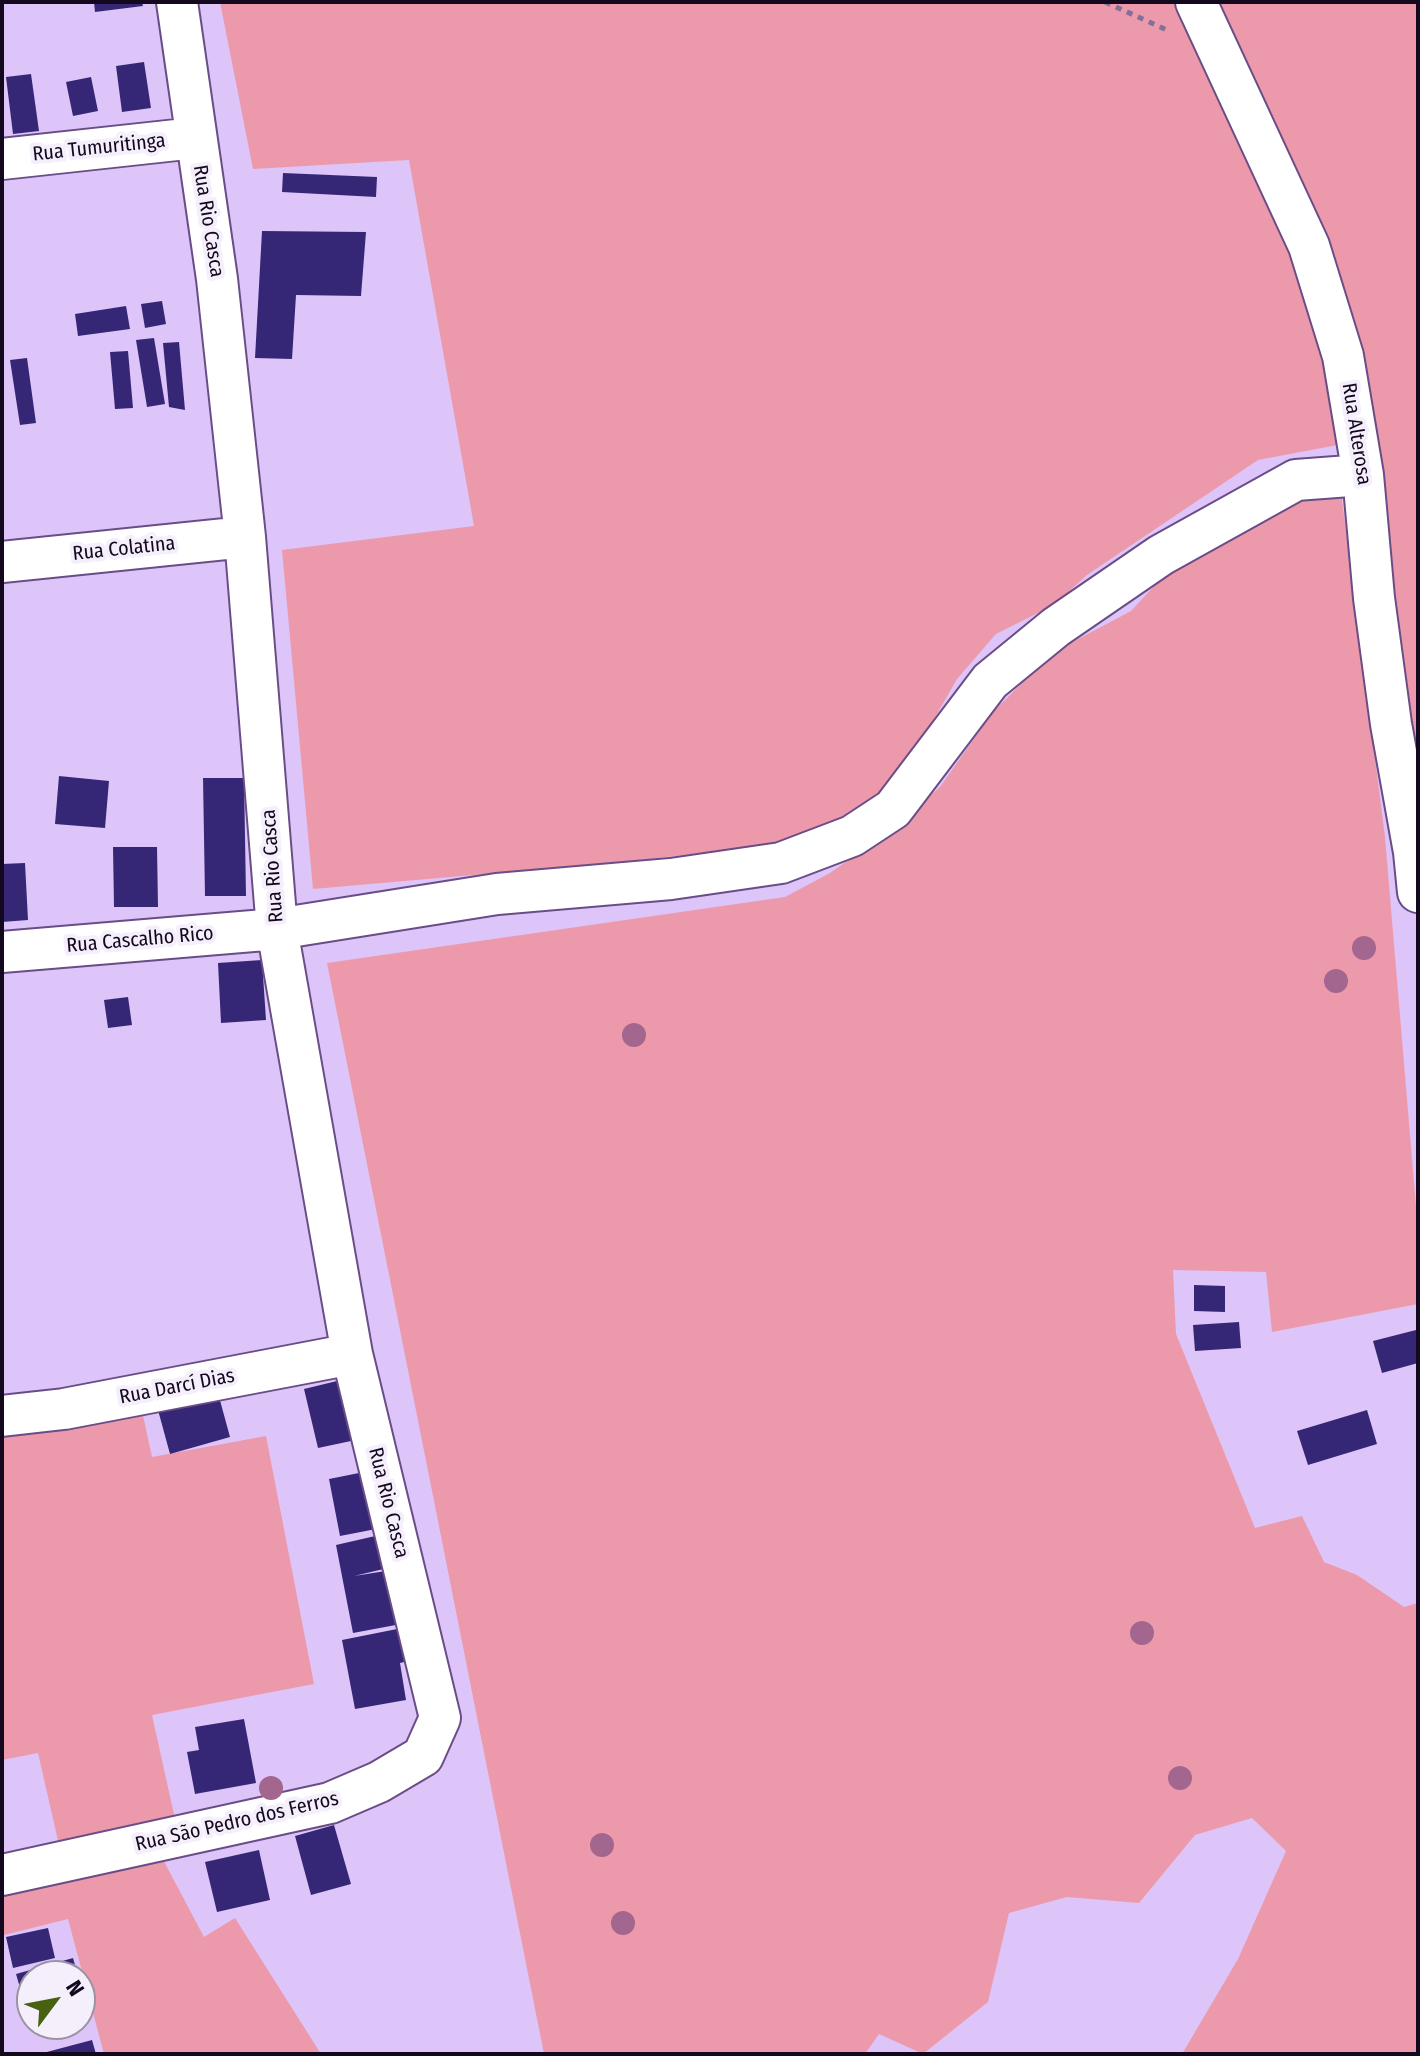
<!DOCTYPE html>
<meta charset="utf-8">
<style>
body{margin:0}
#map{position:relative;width:1420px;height:2056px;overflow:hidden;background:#ddc5f9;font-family:"Fira Sans Condensed",sans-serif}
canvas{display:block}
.frame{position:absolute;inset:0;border:4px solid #14081f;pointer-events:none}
.north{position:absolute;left:16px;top:1960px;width:80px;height:80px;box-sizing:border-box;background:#f5effc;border:2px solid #9b93a4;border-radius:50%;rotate:58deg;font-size:22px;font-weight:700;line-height:32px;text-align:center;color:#14081f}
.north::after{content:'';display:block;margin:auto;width:28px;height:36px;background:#486110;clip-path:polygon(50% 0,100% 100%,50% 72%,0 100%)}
</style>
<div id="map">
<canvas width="1420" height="2056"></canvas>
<div class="frame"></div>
<div class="north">N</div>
</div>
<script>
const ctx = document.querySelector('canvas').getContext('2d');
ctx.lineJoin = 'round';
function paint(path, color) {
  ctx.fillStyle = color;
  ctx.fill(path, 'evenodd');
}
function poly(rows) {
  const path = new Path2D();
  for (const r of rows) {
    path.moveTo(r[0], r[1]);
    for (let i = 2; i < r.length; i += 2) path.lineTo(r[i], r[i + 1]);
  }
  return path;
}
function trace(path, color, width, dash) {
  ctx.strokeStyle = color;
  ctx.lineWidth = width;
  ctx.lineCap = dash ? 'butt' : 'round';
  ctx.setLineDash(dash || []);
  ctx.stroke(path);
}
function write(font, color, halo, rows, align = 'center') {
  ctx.font = font + ' "Fira Sans Condensed",sans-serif';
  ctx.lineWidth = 8;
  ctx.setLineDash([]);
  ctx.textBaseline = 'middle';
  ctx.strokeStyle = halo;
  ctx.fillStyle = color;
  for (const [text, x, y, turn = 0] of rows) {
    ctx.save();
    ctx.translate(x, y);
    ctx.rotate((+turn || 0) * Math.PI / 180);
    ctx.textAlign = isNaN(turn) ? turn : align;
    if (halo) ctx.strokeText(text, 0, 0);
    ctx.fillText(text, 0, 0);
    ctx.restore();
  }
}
paint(poly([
 [220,2,1181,2,1282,225,1331,359,1343,444,1258,460,1087,575,1054,605,996,634,957,679,925,735,878,803,803,842,611,863,313,889,282,550,474,526,409,160,253,169],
 [1211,2,1418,2,1418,797,1352,326],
 [1341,492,1385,837,1418,1230,1418,1304,1272,1332,1266,1272,1173,1270,1176,1334,1255,1528,1302,1516,1324,1562,1357,1575,1404,1607,1418,1603,1418,2054,1182,2054,1238,1959,1286,1851,1252,1818,1195,1835,1139,1903,1067,1897,1009,1913,988,2002,923,2054,879,2034,865,2054,544,2054,327,963,785,897,830,873,883,836,940,787,992,713,1052,653,1131,611,1183,555,1289,495],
 [141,1406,152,1457,266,1436,314,1684,152,1715,177,1828,61,1854,38,1753,2,1760,2,1432],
 [159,1852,204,1937,235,1918,321,2054,104,2054,68,1919,4,1935,2,1894]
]), '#ec9aab');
paint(poly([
 [94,2,142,2,143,6,95,12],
 [144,62,151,108,122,112,116,66],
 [31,74,39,131,13,134,6,77],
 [91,77,98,111,73,116,66,82],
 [283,173,377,177,376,197,282,192],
 [262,231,366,232,361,296,296,295,292,359,255,358],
 [162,301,166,324,145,328,141,304],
 [126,306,130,329,78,336,75,314],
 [154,338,165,404,147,407,136,340],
 [179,342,185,410,169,407,163,343],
 [128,351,133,408,115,409,110,352],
 [27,358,36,423,20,425,10,360],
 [59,776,109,781,105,828,55,824],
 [203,778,244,778,246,896,205,896],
 [113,847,157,847,158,907,114,907],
 [25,863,28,920,2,922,2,864],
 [262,960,266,1020,221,1023,218,963],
 [128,997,132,1025,108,1028,104,1000],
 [1194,1285,1225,1286,1225,1312,1194,1311],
 [1239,1322,1241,1348,1195,1351,1193,1325],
 [1416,1330,1418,1363,1382,1373,1373,1341],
 [337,1381,351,1441,318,1448,304,1389],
 [218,1393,230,1437,170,1454,158,1410],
 [1367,1410,1377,1444,1308,1465,1297,1431],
 [364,1472,376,1529,340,1536,329,1479],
 [384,1534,392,1567,354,1576,392,1570,401,1624,353,1633,336,1545],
 [402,1628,408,1661,400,1663,406,1700,355,1709,342,1640],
 [244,1719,256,1783,195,1794,187,1752,199,1750,195,1727],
 [334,1825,351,1884,311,1895,295,1836],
 [259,1850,270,1900,217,1912,205,1862],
 [48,1928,55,1958,13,1968,6,1937],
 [73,1958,78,1976,32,1976,32,2011,27,2012,16,1974],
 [92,2040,96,2054,43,2054,43,2053]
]), '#362776');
const minor = poly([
 [1196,2,1309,246,1343,356,1363,475,1374,598,1391,724,1414,852,1418,892],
 [2,159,195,138],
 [2,562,245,537],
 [2,952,277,929,497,894,671,879,781,863,852,836,893,809,990,681,1056,627,1161,555,1296,480,1363,475],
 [2,1416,64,1409,352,1354],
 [2,1875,330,1803,379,1782,423,1756,440,1718,352,1354,277,929,245,537,217,279,177,2]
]);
trace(minor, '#6a4d87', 44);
trace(poly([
 [1105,2,1167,30]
]), '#837097', 5, [6, 6]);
trace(minor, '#fff', 40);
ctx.fillStyle = '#a3668e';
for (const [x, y] of [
 [1364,948],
 [1336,981],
 [634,1035],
 [1142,1633],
 [1180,1778],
 [271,1788],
 [602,1845],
 [623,1923]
]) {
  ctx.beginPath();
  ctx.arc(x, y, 12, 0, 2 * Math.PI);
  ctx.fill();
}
write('20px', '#14081f', '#f5effc', [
 ["Rua Tumuritinga",99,148,-6],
 ["Rua Rio Casca",208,221,81],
 ["Rua Alterosa",1356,434,81],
 ["Rua Colatina",124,549,-6],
 ["Rua Rio Casca",273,866,-94],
 ["Rua Cascalho Rico",140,940,-5],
 ["Rua Darcí Dias",177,1387,-11],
 ["Rua Rio Casca",388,1503,76],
 ["Rua São Pedro dos Ferros",237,1822,-13]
]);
</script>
